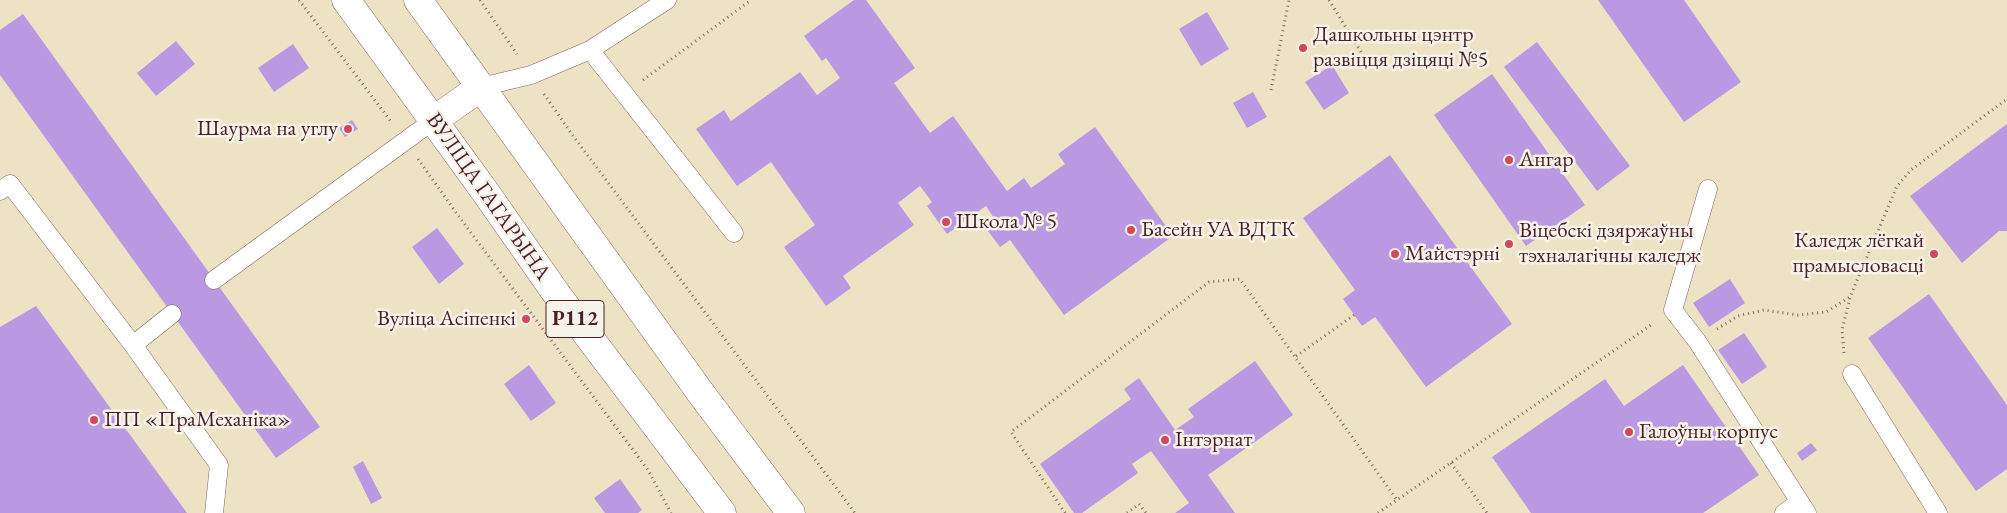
<!DOCTYPE html>
<meta charset="utf-8">
<style>
body{margin:0}
canvas{display:block;background:#ede3c4}
</style>
<canvas width="2007" height="513"></canvas>
<script>
const ctx = document.querySelector('canvas').getContext('2d');
ctx.lineJoin = 'round';
function paint(path, color) {
  ctx.fillStyle = color;
  ctx.fill(path, 'evenodd');
}
function poly(rows) {
  const path = new Path2D();
  for (const r of rows) {
    path.moveTo(r[0], r[1]);
    for (let i = 2; i < r.length; i += 2) path.lineTo(r[i], r[i + 1]);
  }
  return path;
}
function trace(path, color, width, dash) {
  ctx.strokeStyle = color;
  ctx.lineWidth = width;
  ctx.lineCap = dash ? 'butt' : 'round';
  ctx.setLineDash(dash || []);
  ctx.stroke(path);
}
function write(font, color, halo, rows, align = 'center') {
  ctx.font = font + ' "EB Garamond",serif';
  ctx.lineWidth = 5;
  ctx.setLineDash([]);
  ctx.textBaseline = 'middle';
  ctx.strokeStyle = halo;
  ctx.fillStyle = color;
  for (const [text, x, y, turn = 0] of rows) {
    ctx.save();
    ctx.translate(x, y);
    ctx.rotate((+turn || 0) * Math.PI / 180);
    ctx.textAlign = isNaN(turn) ? turn : align;
    if (halo) ctx.strokeText(text, 0, 0);
    ctx.fillText(text, 0, 0);
    ctx.restore();
  }
}
paint(poly([
 [854,0,866,0,915,68,894,83,930,133,953,116,1007,191,1024,178,1031,188,1065,164,1058,154,1095,127,1173,236,1064,315,1010,240,1000,247,988,231,998,224,986,206,947,234,927,206,932,202,920,186,898,203,914,225,843,276,851,288,826,306,784,247,815,225,771,162,737,186,696,129,724,110,731,121,800,72,817,95,840,78,826,58,822,61,804,36],
 [1598,0,1684,0,1741,82,1684,122],
 [1207,12,1229,49,1201,66,1179,29],
 [23,14,320,427,276,458,0,75,0,30],
 [176,41,195,64,156,96,137,73],
 [1537,42,1630,166,1597,191,1504,67],
 [293,44,309,68,274,92,258,68],
 [1332,65,1349,93,1324,110,1305,82],
 [1492,74,1585,205,1526,246,1434,115],
 [1253,92,1267,117,1247,128,1233,103],
 [352,120,358,129,345,137,339,128],
 [2007,124,2007,231,1999,231,1962,263,1910,196],
 [1390,155,1512,324,1426,387,1375,317,1362,326,1343,299,1355,290,1303,218],
 [437,228,464,264,439,284,412,247],
 [1730,279,1745,303,1709,327,1693,303],
 [1929,294,2007,405,2007,469,1976,491,1868,338],
 [36,306,187,513,0,513,0,327],
 [1744,333,1767,367,1742,384,1718,350],
 [1255,361,1293,415,1208,475,1235,513,1175,513,1189,503,1151,451,1132,464,1138,473,1082,513,1074,513,1040,464,1131,399,1124,389,1139,378,1175,430,1194,417,1188,409],
 [529,365,556,403,531,421,504,384],
 [1683,365,1759,475,1703,513,1531,513,1492,457,1605,379,1624,406],
 [1811,443,1817,450,1802,461,1797,453],
 [363,461,382,498,371,504,353,467],
 [620,479,642,510,638,513,605,513,594,498]
]), '#ba98e2');
const service = poly([
 [590,50,734,233],
 [481,87,531,75,590,50,667,0],
 [1708,189,1673,310,1697,341,1807,513],
 [0,191,10,184,133,345,219,465,214,513],
 [214,280,434,120],
 [133,345,172,314],
 [1852,374,1938,513],
 [1784,513,1800,502]
]);
const minor = poly([
 [434,120,481,87]
]);
const primary = poly([
 [346,0,486,193,558,296,722,513],
 [418,0,700,392,791,513]
]);
trace(service, '#836461', 19);
trace(minor, '#836461', 29);
trace(primary, '#836461', 29);
trace(poly([
 [299,0,392,123],
 [480,0,517,54],
 [1329,0,1368,63],
 [643,80,751,0],
 [1271,90,1289,0],
 [544,94,571,133,855,513],
 [418,159,457,214,648,470,671,513],
 [1354,315,1295,357,1397,500],
 [1717,329,1738,316,1764,310,1798,315,1826,312,1850,297,1897,186,1911,170,2007,99],
 [1844,353,1842,330,1850,298],
 [1451,463,1487,513],
 [1065,513,1011,432,1209,282,1240,279,1295,357],
 [1127,513,1139,504,1146,513],
 [1378,513,1654,323]
]), '#836461', 3, [1, 4]);
trace(service, '#fff', 18);
trace(minor, '#fff', 28);
trace(primary, '#fff', 28);
for (const [x, y, r, color] of [
 [1303,48,5,"#d1495b"],
 [348,129,5,"#d1495b"],
 [1509,160,5,"#d1495b"],
 [946,222,5,"#d1495b"],
 [1131,230,5,"#d1495b"],
 [1509,244,5,"#d1495b"],
 [1395,254,5,"#d1495b"],
 [1934,254,5,"#d1495b"],
 [526,319,5,"#d1495b"],
 [94,420,5,"#d1495b"],
 [1629,432,5,"#d1495b"],
 [1165,440,5,"#d1495b"]
]) {
  const dot = new Path2D();
  dot.arc(x, y, r, 0, 2 * Math.PI);
  ctx.fillStyle = color;
  ctx.fill(dot);
  trace(dot, '#f7f3e8', 2);
}
for (const [x, y, w] of [
 [575,319,58]
]) {
  const box = new Path2D();
  box.roundRect(x - w / 2, y - 18.5, w, 37, 4);
  ctx.fillStyle = '#f7f3e8';
  ctx.fill(box);
  trace(box, '#4a1f2b', 1);
}
write('bold 21px', '#4a1f2b', null, [
 ["Р112",575,319]
]);
write('22px', '#4a1f2b', '#f7f3e8', [
 ["Дашкольны цэнтр",1313,35],
 ["развіцця дзіцяці №5",1313,60],
 ["Шаурма на углу",338,129,"right"],
 ["Ангар",1519,160],
 ["Школа № 5",956,222],
 ["Басейн УА ВДТК",1141,230],
 ["Віцебскі дзяржаўны",1519,231],
 ["тэхналагічны каледж",1519,256],
 ["Каледж лёгкай",1924,241,"right"],
 ["прамысловасці",1924,266,"right"],
 ["Майстэрні",1405,254],
 ["Вуліца Асіпенкі",516,319,"right"],
 ["ПП «ПраМеханіка»",104,420],
 ["Галоўны корпус",1639,432],
 ["Інтэрнат",1175,440]
], 'left');
write('22px', '#4a1f2b', '#f7f3e8', [
 ["ВУЛІЦА ГАГАРЫНА",488,197,55]
]);
</script>
